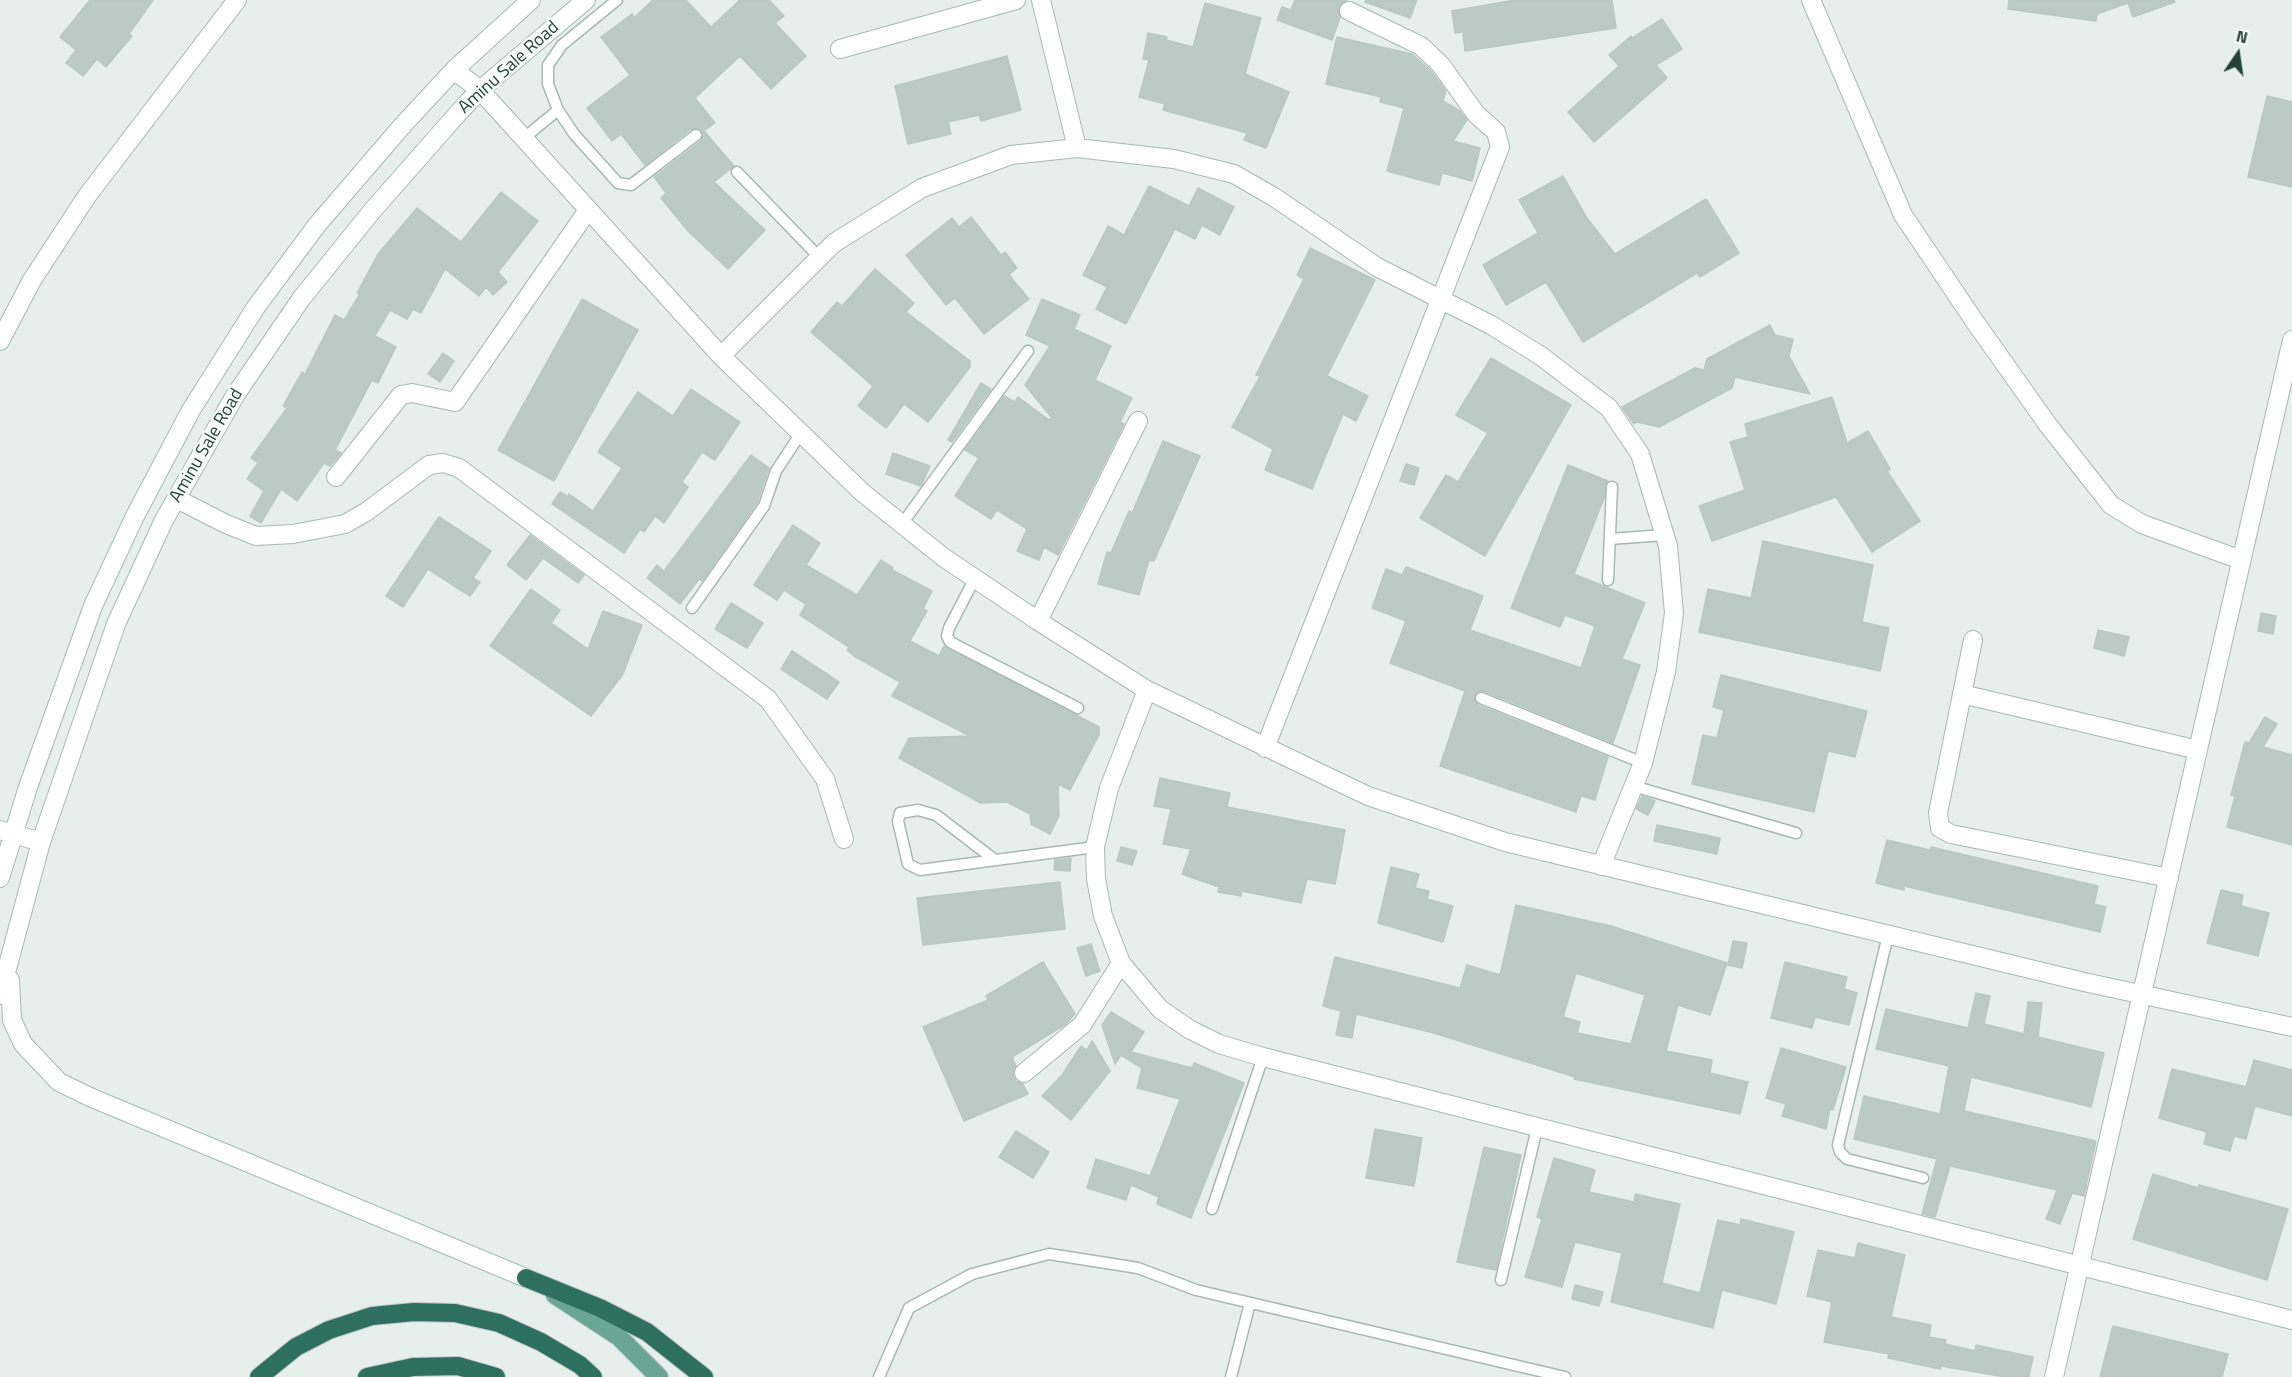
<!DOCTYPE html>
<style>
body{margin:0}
#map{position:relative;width:2292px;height:1377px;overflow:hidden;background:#e6efeb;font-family:"Titillium Web",sans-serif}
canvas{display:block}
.north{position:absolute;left:2208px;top:24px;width:60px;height:60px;-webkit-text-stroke:4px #f7fbf9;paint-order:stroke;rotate:13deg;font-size:16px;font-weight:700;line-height:24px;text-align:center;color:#24423a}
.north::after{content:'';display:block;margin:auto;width:21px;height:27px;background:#24423a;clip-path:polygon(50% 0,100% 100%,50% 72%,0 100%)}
</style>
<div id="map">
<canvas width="2292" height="1377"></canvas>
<div class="north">N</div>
</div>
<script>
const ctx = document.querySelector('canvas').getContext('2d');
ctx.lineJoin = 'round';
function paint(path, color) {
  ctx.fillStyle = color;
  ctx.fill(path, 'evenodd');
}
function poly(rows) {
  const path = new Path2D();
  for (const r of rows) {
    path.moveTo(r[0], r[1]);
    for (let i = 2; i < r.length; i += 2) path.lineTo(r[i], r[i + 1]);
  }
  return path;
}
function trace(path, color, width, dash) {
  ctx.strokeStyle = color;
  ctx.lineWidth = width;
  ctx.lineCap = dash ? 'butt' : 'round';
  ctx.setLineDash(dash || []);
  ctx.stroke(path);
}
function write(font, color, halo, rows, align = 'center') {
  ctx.font = font + ' "Titillium Web",sans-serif';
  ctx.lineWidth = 5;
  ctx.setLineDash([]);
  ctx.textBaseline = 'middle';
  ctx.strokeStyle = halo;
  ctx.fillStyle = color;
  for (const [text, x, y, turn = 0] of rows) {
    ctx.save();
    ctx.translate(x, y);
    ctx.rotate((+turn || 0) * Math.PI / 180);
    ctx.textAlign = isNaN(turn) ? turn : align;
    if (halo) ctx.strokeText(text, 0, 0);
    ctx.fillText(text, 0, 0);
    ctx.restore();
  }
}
const building = poly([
 [90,0,153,0,129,34,132,36,106,67,97,59,83,76,66,63,76,50,60,37,90,0],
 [653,0,686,0,711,27,740,0,769,0,784,16,775,23,806,56,771,89,740,56,695,98,715,123,704,131,734,166,714,182,765,230,728,269,688,231,661,198,666,193,654,177,701,141,703,135,702,130,691,129,645,165,621,134,612,141,587,108,630,75,601,37,632,14,634,18,653,0],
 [1295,0,1347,0,1339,7,1340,18,1332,40,1277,20,1282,7,1291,10,1295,0],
 [1366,0,1417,0,1410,18,1365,2,1366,0],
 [1515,0,1612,0,1616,28,1465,51,1463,32,1455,33,1452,11,1515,0],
 [2009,0,2174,0,2175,2,2133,17,2128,3,2097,14,2096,21,2008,9,2009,0],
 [1205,3,1261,18,1245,74,1289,92,1266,148,1244,140,1247,133,1163,110,1165,104,1139,97,1149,60,1143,59,1148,33,1167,37,1166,40,1193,47,1205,3],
 [1662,19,1682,49,1656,65,1667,78,1594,142,1568,112,1619,66,1609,55,1631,36,1632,38,1662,19],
 [1337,37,1412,54,1432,72,1446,91,1443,101,1460,111,1467,120,1453,141,1480,148,1472,181,1442,173,1439,185,1387,171,1404,108,1380,102,1381,97,1326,84,1337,37],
 [1007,56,1021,110,981,121,979,115,948,122,951,134,908,144,895,86,1007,56],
 [2267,96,2292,102,2292,187,2248,177,2267,96],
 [1563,176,1587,218,1615,254,1706,199,1739,253,1700,277,1697,273,1583,342,1546,282,1506,305,1483,265,1538,233,1519,200,1563,176],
 [1149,186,1189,206,1198,188,1234,207,1220,235,1202,225,1195,239,1175,229,1126,324,1096,309,1107,287,1083,275,1108,226,1124,235,1149,186],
 [501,192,538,221,498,272,507,282,493,295,486,287,479,296,445,269,421,313,413,309,407,319,390,310,375,336,396,347,378,383,372,380,335,450,341,453,330,466,324,463,297,501,281,489,261,523,250,516,264,491,247,479,258,463,251,458,287,408,283,406,302,372,305,374,335,315,344,320,360,294,357,293,378,254,417,208,461,242,501,192],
 [971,217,1001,255,1005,252,1017,268,1009,275,1029,299,984,334,955,298,946,305,906,255,952,218,959,227,971,217],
 [1310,248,1375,280,1327,376,1368,396,1356,421,1343,414,1312,489,1265,470,1273,449,1232,427,1260,376,1256,375,1304,279,1297,275,1310,248],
 [875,269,914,303,906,312,970,361,970,367,928,422,904,404,886,428,858,406,873,386,811,332,837,302,842,306,875,269],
 [582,299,638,330,554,481,498,450,582,299],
 [1042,299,1080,315,1074,329,1111,346,1095,380,1132,398,1120,422,1124,424,1058,555,1044,547,1039,560,1017,551,1027,529,997,510,991,519,955,496,979,458,965,450,1004,396,1015,402,1018,397,1049,420,1052,418,1025,385,1050,346,1026,335,1042,299],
 [1770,325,1775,335,1793,339,1789,356,1810,394,1735,377,1732,388,1659,427,1637,422,1634,424,1622,407,1695,368,1704,370,1707,359,1770,325],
 [443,353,454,361,440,382,428,374,443,353],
 [1491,358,1571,405,1485,556,1420,518,1446,475,1458,482,1488,433,1456,415,1491,358],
 [981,383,991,389,952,442,948,440,981,383],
 [691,389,740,422,715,460,702,452,682,482,688,487,664,523,655,516,644,532,640,529,624,553,552,504,560,492,568,497,569,494,593,511,622,468,598,452,638,392,673,416,691,389],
 [1832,397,1847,443,1868,431,1890,469,1887,471,1920,521,1872,552,1836,497,1712,541,1699,506,1745,490,1730,442,1748,437,1745,424,1832,397],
 [1163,441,1200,456,1154,561,1149,560,1139,595,1098,584,1107,552,1111,553,1129,511,1132,513,1163,441],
 [893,453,930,466,921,486,886,474,893,453],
 [751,455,769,468,757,503,702,581,699,579,680,604,647,578,657,565,664,571,751,455],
 [1406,464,1419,468,1414,485,1400,481,1406,464],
 [1568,465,1608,481,1604,498,1574,574,1645,603,1622,659,1640,665,1613,743,1484,691,1477,692,1474,698,1478,705,1608,757,1595,800,1581,796,1576,812,1440,766,1465,691,1390,663,1406,621,1372,608,1386,569,1402,575,1406,567,1483,596,1470,630,1581,668,1595,626,1565,615,1560,627,1511,608,1568,465],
 [439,517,491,551,473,578,480,582,470,596,428,569,403,607,386,596,439,517],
 [793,525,820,543,806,565,857,595,881,560,893,568,892,570,932,591,923,609,927,611,910,641,939,656,944,646,1099,727,1099,735,1070,790,1058,784,1059,816,1050,834,1031,824,1030,814,1007,802,981,803,899,758,909,738,970,736,892,696,900,682,854,656,847,650,849,647,800,615,806,604,784,590,777,600,754,585,793,525],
 [530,535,584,575,578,583,543,558,526,580,507,565,530,535],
 [1763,541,1873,565,1862,622,1889,628,1880,671,1699,632,1708,589,1751,598,1763,541],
 [531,589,560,610,551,623,588,649,603,611,642,625,623,674,591,716,490,646,531,589],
 [731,603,763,623,747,648,715,629,731,603],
 [2261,613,2276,616,2273,634,2258,631,2261,613],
 [2098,630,2129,637,2124,656,2094,648,2098,630],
 [792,651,839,682,827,699,781,669,792,651],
 [1721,675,1867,711,1855,757,1828,751,1814,812,1692,784,1703,735,1717,738,1724,710,1713,707,1721,675],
 [2265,717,2277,724,2263,747,2292,755,2292,845,2227,827,2235,796,2231,795,2245,742,2249,743,2265,717],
 [1160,778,1230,793,1227,807,1345,830,1335,884,1307,879,1301,903,1242,891,1241,896,1218,892,1219,887,1182,874,1191,849,1163,844,1171,809,1154,806,1160,778],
 [1642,796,1655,801,1648,815,1636,809,1642,796],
 [1657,825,1720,838,1717,854,1654,841,1657,825],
 [1887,840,1930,850,1931,847,2098,886,2094,904,2106,907,2100,932,1904,886,1904,890,1876,883,1887,840],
 [1121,847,1137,851,1132,865,1117,861,1121,847],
 [1071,858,1070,871,1054,870,1055,860,1071,858],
 [1391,867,1419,874,1415,888,1429,891,1427,899,1453,906,1443,942,1378,923,1391,867],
 [1060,882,1065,929,923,945,917,898,1060,882],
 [2221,890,2243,895,2241,906,2269,913,2258,956,2207,943,2221,890],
 [1516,905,1611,926,1727,963,1710,1015,1678,1005,1666,1051,1712,1060,1710,1073,1748,1082,1740,1114,1574,1079,1575,1077,1434,1033,1356,1014,1352,1038,1336,1035,1341,1011,1323,1006,1335,957,1460,988,1467,965,1500,975,1516,905],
 [1576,973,1645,995,1631,1044,1577,1033,1580,1022,1563,1017,1576,973],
 [1733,941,1747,943,1742,968,1728,965,1733,941],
 [1091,944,1100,971,1086,976,1077,948,1091,944],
 [1043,962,1075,1014,1066,1024,1012,1057,1016,1066,1013,1075,1016,1081,1023,1084,1028,1094,964,1121,923,1027,988,1000,986,996,1043,962],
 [1785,962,1847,977,1844,989,1857,993,1849,1025,1815,1017,1812,1028,1771,1018,1785,962],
 [1976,993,1990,996,1984,1024,2024,1034,2028,1002,2042,1003,2038,1037,2104,1053,2091,1107,1971,1077,1964,1111,2096,1141,2084,1196,2072,1193,2060,1224,2046,1219,2057,1190,1950,1166,1935,1217,1922,1214,1937,1159,1854,1139,1864,1096,1940,1114,1949,1066,1876,1049,1886,1009,1968,1028,1976,993],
 [1111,1012,1144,1032,1131,1052,1192,1068,1194,1063,1244,1083,1191,1218,1157,1204,1159,1197,1131,1185,1126,1200,1087,1188,1096,1159,1150,1176,1180,1099,1137,1088,1142,1068,1121,1055,1115,1064,1102,1025,1111,1012],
 [1092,1041,1110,1071,1071,1120,1042,1096,1062,1075,1081,1046,1087,1050,1092,1041],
 [1781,1048,1846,1067,1833,1110,1830,1109,1826,1129,1782,1116,1786,1104,1766,1098,1781,1048],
 [2254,1060,2292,1070,2292,1116,2255,1106,2246,1139,2234,1136,2230,1151,2204,1144,2207,1132,2159,1118,2172,1069,2246,1087,2254,1060],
 [1375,1129,1422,1138,1414,1186,1366,1178,1375,1129],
 [1016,1131,1049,1152,1033,1178,999,1157,1016,1131],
 [1484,1147,1521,1155,1496,1270,1457,1262,1484,1147],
 [1554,1158,1595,1170,1589,1192,1634,1202,1635,1194,1680,1204,1662,1283,1700,1293,1718,1220,1740,1225,1741,1219,1794,1232,1776,1304,1722,1290,1713,1328,1611,1302,1622,1253,1575,1242,1562,1287,1525,1277,1542,1219,1537,1217,1554,1158],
 [2153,1174,2198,1188,2199,1185,2288,1209,2267,1280,2133,1239,2153,1174],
 [1858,1243,1905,1255,1891,1317,1931,1325,1929,1337,1946,1340,1945,1344,1975,1351,1976,1345,2033,1357,2029,1377,2005,1377,1941,1366,1940,1369,1888,1358,1889,1354,1824,1342,1832,1302,1807,1296,1818,1250,1855,1258,1858,1243],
 [1575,1285,1603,1292,1599,1306,1572,1299,1575,1285],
 [2113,1326,2228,1354,2222,1377,2100,1377,2113,1326]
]);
paint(building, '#bbcac4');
trace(building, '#b8c9c2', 1.5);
const lane = poly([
 [558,110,574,134,618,183,631,185,696,135],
 [524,138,558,110,548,84,548,65,562,45,617,0],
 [737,172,819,257],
 [902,524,1028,351],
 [1610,539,1664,535],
 [975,578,949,628,947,636,950,642,1078,708],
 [1608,580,1612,487],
 [692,608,764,506,776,471,801,433],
 [1481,698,1643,763],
 [1633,786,1796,833],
 [995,860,936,815,918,810,900,813,898,821,908,864,920,870,1095,847],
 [1888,935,1838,1145,1840,1152,1847,1159,1923,1178],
 [1212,1209,1263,1057],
 [1501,1280,1537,1128],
 [879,1377,909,1308,972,1274,1049,1254,1138,1268,1196,1290,1565,1377],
 [1231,1377,1250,1303]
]);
const street = poly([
 [1041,0,1077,148],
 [1811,0,1903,215,1975,322,2048,425,2111,505,2142,524,2241,560],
 [840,49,1016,0],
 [454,70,480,90,721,356,863,493,943,557,1038,621,1147,690,1368,796,1505,842,2084,982,2292,1027],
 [0,341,32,280,87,196,237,0],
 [721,356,834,243,922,188,1011,155,1077,148,1174,159,1234,174,1274,197,1377,267,1491,325,1541,356,1609,408,1640,454,1668,546,1674,613,1666,672,1643,763,1601,866],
 [336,477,401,395,412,393,455,402,588,210],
 [177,499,226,524,256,536,293,534,345,524,366,512,429,465,443,463,459,468,768,699,825,779,844,839],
 [1038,621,1138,421],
 [1973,640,1938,813,1940,828,1951,834,2169,878],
 [1147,690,1109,788,1095,847,1096,879,1103,916,1121,963,1160,1009,1189,1029,1219,1044,1263,1057,2292,1320],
 [1962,694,2198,750],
 [1265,748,1500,147,1496,132,1476,114,1441,65,1421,46,1349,11],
 [0,830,41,842],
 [1024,1073,1082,1025,1121,963],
 [2054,1377,2292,340]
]);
const secondary = poly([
 [0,878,28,787,93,606,135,516,191,410,256,307,317,225,402,126,454,70,531,0],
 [10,980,12,1020,23,1044,59,1082,92,1098,526,1278],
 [0,995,41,842,116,624,164,520,236,394,301,299,372,211,460,111,480,90,586,0]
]);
const primary = poly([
 [555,1295,619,1337,659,1377]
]);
const highway = poly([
 [526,1278,600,1308,647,1332,704,1377],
 [259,1377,296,1347,329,1330,372,1316,414,1312,455,1313,499,1323,541,1342,580,1365,593,1377],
 [367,1377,413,1367,458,1366,496,1377]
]);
trace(lane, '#a8b8b2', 13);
trace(street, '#a8b8b2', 20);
trace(secondary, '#a4bbb3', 20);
trace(primary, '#c2cac8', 20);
trace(highway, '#c2cac8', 20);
trace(lane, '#fff', 10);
trace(street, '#fff', 18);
trace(secondary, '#fff', 18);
trace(primary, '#6aa596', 18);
trace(highway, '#2f6f62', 18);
write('18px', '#24423a', '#f7fbf9', [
 ["Aminu Sale Road",509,68,-42],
 ["Aminu Sale Road",207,446,-60]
]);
</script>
